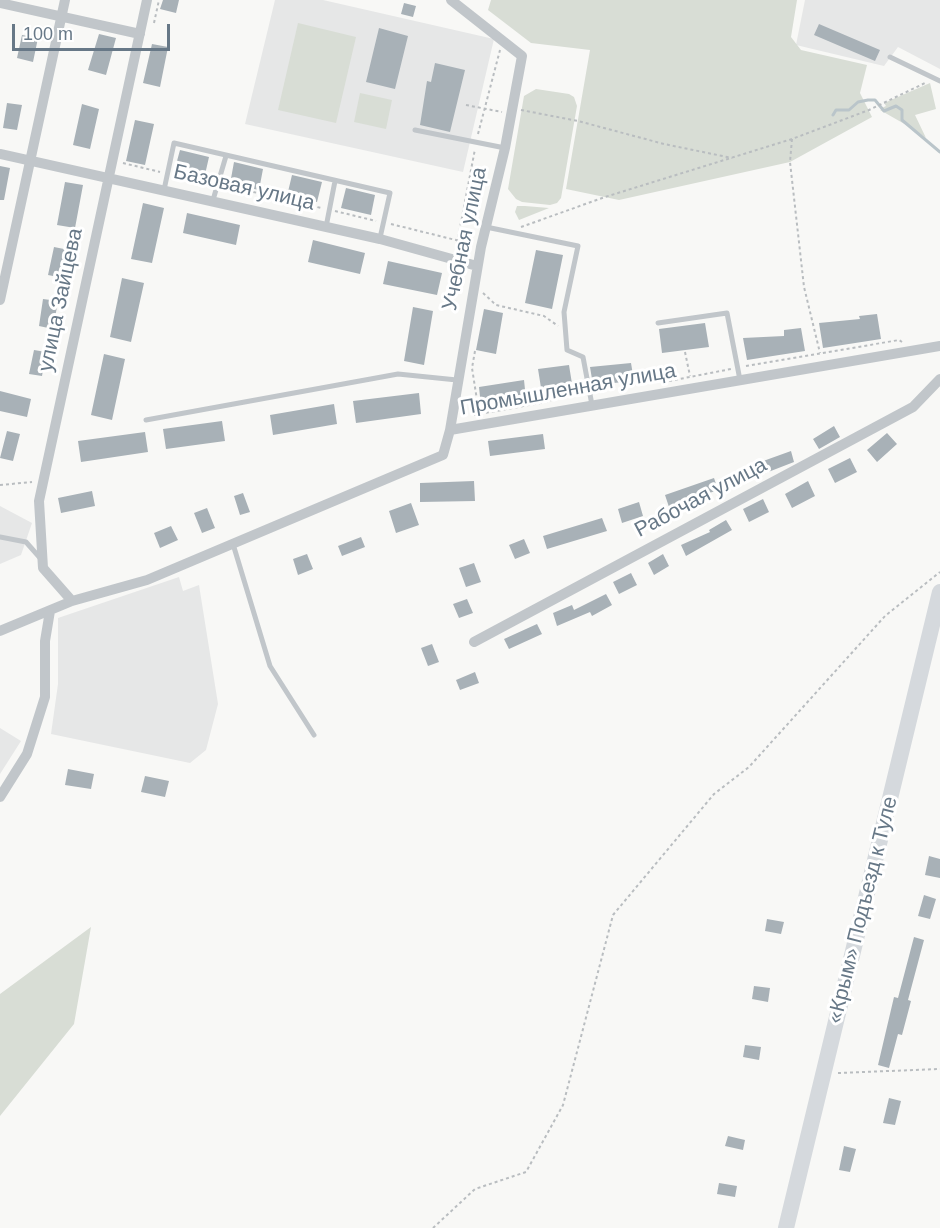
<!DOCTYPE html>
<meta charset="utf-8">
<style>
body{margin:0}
#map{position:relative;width:940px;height:1228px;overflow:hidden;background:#f8f8f6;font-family:Helvetica,sans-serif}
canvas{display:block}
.scale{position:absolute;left:12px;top:24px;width:158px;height:27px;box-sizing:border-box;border:3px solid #677887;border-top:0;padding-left:8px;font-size:18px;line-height:21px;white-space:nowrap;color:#677887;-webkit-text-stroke:4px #fff;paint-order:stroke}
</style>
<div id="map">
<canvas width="940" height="1228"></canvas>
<div class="scale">100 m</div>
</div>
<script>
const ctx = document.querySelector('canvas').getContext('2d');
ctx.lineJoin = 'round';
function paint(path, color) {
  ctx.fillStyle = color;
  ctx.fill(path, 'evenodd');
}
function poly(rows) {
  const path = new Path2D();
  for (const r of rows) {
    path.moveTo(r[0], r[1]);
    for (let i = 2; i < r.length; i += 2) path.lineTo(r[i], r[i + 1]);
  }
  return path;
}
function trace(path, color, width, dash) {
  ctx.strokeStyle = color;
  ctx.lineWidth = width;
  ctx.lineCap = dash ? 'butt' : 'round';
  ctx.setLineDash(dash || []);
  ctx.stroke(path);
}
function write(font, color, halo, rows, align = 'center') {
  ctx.font = font + ' Helvetica,sans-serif';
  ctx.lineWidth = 6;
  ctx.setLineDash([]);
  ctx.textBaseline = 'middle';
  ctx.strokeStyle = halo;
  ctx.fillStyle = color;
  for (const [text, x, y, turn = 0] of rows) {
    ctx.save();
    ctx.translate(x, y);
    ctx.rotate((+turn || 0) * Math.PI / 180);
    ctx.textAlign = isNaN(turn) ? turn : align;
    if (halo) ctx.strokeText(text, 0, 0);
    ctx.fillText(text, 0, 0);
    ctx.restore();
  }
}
paint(poly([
 [275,0,323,0,494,39,463,172,245,124],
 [805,0,940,0,940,69,898,47,884,66,796,45],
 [0,506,32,523,21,555,0,564],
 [179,577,183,591,199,585,218,704,206,750,190,763,51,734,58,684,58,618],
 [0,728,21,741,0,774]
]), '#e6e7e7');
paint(poly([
 [491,0,797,0,791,37,801,50,867,65,860,93,872,117,790,162,619,200,566,189,590,50,531,43,488,10],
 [298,23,356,37,336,123,278,110],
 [930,83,936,109,915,115,926,138,902,120,902,109,897,106,884,110,882,108,886,106,884,103],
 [536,89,569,94,574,97,577,106,561,198,557,203,550,205,522,202,516,199,508,189,524,96],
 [360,93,392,100,386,129,354,122],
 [896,107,901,110,901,120,908,126,880,110],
 [517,206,525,206,549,208,519,220,515,212],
 [91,927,74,1024,0,1116,0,994]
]), '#d8ddd5');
trace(poly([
 [833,115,836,110,849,110,858,102,868,100,875,100,884,111,896,106,902,110,902,120,940,152]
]), '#bac5ca', 3);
paint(poly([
 [163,0,179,0,176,13,160,9],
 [404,3,416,6,413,17,401,14],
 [819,24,880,50,875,61,814,35],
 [379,28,408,36,395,89,366,82],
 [99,34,116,38,106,75,88,70],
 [22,35,38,38,33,62,17,58],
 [152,44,168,47,160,87,143,83],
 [435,63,465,70,450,132,420,125,427,81,431,82],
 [7,103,22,105,17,130,3,128],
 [82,104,99,109,90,149,73,145],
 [135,120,154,124,145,165,126,161],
 [180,150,209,157,204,179,174,172],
 [234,162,263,169,259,190,230,184],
 [0,166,10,168,4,200,0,200],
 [292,175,322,182,317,202,287,196],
 [65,182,83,185,75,228,57,225],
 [346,188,375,195,371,215,341,208],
 [143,203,164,208,152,263,131,259],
 [187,213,240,225,236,245,183,233],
 [313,240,365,253,360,274,308,262],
 [54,247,69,250,63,278,48,275],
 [536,250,563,255,552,309,525,303],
 [388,261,442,273,437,295,383,284],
 [122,278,144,283,131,342,110,337],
 [43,299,58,301,53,329,39,326],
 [413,307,433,311,424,365,404,361],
 [484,309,503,313,496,354,476,350],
 [877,314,881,339,823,348,819,323,860,319,859,316],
 [705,323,709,347,662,353,659,329],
 [801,328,805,351,747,360,743,338,784,336,784,330],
 [34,350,46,352,42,376,29,374],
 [104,354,125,359,112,420,91,415],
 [631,363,634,381,593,385,590,367],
 [569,365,573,390,542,394,538,369],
 [524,380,526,399,481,406,479,387],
 [0,391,31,399,27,417,0,411],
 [419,393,421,414,356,423,353,401],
 [334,404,337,424,273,435,270,415],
 [222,421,225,441,166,449,163,429],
 [834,426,840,437,819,449,813,439],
 [7,431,20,434,13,461,0,458],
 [145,432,148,452,81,462,78,441],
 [887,433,897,444,877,462,867,450],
 [543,434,545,449,490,456,488,441],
 [791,451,794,462,745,481,741,469],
 [850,458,857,472,835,483,828,469],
 [714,478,718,490,669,507,665,495],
 [474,481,475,501,420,502,420,483],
 [808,481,815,496,792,508,785,494],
 [92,491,95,506,61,513,58,498],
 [243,493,250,512,240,515,234,496],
 [763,499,769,512,749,522,743,509],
 [639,502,643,516,622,523,618,509],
 [411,503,419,525,396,533,389,511],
 [207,508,215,528,202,533,194,513],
 [602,518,607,531,547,549,543,536],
 [726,520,732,530,686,556,681,545,710,532,709,530],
 [171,526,178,540,160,548,154,533],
 [361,537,365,547,342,556,338,546],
 [524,539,530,553,515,559,509,545],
 [307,554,313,569,298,575,293,559],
 [663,554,669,566,654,575,648,563],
 [474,563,481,582,466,587,459,568],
 [631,573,637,585,619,594,613,582],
 [606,594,612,605,592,616,590,612,557,626,553,613,572,605,574,610],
 [467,599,473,613,459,618,453,604],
 [537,624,542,634,509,649,504,639],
 [432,644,439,662,428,666,421,648],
 [475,672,479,683,460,690,456,680],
 [68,769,94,774,91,789,65,785],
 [145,776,169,781,165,797,141,792],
 [929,856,940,859,940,878,925,875],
 [924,895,936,899,930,919,918,916],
 [767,919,784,922,781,934,765,931],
 [914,937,924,940,908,1000,911,1001,902,1035,898,1034,889,1068,878,1065,894,997,898,998],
 [754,986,770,988,768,1002,752,999],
 [745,1045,761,1047,759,1060,743,1057],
 [889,1098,901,1101,895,1125,883,1123],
 [728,1136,745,1140,743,1150,725,1146],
 [844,1146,856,1149,850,1172,839,1170],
 [719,1183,737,1186,735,1197,717,1194]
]), '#a8b1b7');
trace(poly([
 [154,23,159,0],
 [466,105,502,112],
 [521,110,578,121,664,144,732,158],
 [478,134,500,50],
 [792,139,790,162,804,287,820,353],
 [123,163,160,172],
 [174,175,210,182],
 [224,185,321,208],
 [335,211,376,221],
 [391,224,472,244],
 [521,227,605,197,792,139,869,110,925,83],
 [456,249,475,149],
 [483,293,496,305,544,316,558,326],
 [475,351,472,368,479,413],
 [685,352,690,376],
 [746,366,899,340,902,342],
 [669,381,731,369],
 [474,415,551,401],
 [0,485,32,482],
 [838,1073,940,1069],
 [433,1228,475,1189,526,1172,563,1105,613,915,714,794,749,767,885,616,940,572]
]), '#b9bdc0', 2, [3, 3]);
trace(poly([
 [890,57,940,81],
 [415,130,505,148],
 [164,190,174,143,390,193,380,238],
 [213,200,226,156],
 [326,227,335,181],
 [486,227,578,246,564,312,567,350,583,357,592,405],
 [658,323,727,313,740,380],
 [146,420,398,374,457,380],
 [0,537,26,542,41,559],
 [233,544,270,666,314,735]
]), '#c1c6ca', 5);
trace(poly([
 [0,3,140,34],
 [0,154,380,239,477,266],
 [0,300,65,0],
 [450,430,940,346],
 [72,601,43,568,39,501,147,0],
 [0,631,72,601,147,580,443,455,450,430,481,247,505,148,522,56,451,0],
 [474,642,913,407,940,379],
 [0,797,27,754,45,697,45,641,50,611]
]), '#c1c6ca', 10);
trace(poly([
 [786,1228,940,592]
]), '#d5d9dd', 16);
write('21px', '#677887', '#fff', [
 ["Базовая улица",244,188,13],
 ["Учебная улица",465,239,-78],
 ["улица Зайцева",61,300,-78],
 ["Промышленная улица",568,390,-10],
 ["Рабочая улица",701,498,-28],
 ["«Крым» Подъезд к Туле",863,910,-76]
]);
</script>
